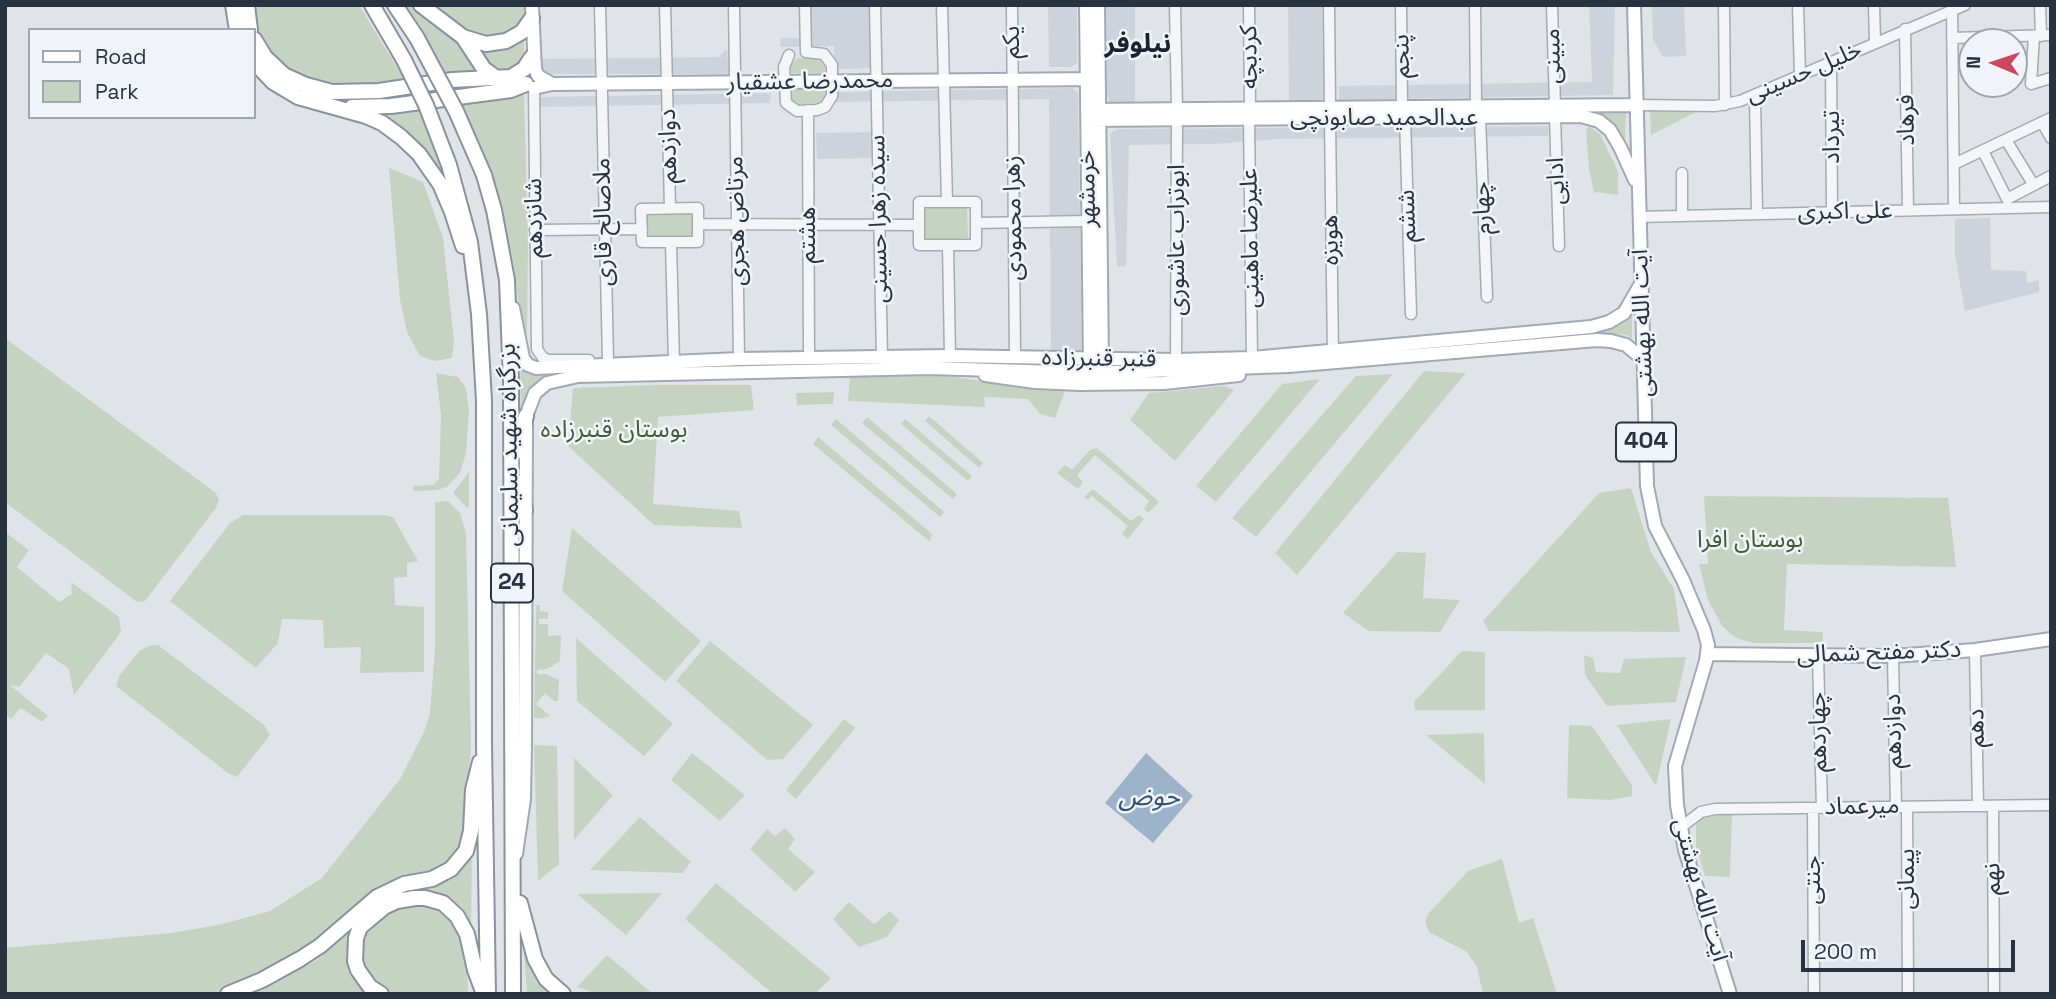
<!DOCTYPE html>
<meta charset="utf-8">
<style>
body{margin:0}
#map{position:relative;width:2056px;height:999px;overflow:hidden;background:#e0e4e9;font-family:"Space Grotesk",sans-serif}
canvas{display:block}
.frame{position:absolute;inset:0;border:7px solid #293241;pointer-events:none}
.legend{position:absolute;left:28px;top:28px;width:228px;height:91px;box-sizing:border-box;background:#f0f3f7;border:2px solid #a0a6ae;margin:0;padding:9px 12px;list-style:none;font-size:21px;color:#293241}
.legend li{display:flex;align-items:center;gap:14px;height:35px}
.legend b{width:35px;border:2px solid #a0a6ae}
.north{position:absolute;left:1958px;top:28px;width:70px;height:70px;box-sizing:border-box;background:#f0f3f7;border:2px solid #a0a6ae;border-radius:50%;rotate:272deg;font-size:19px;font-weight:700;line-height:28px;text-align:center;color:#293241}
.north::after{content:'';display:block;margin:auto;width:24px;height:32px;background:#cd465f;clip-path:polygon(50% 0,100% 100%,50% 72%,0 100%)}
.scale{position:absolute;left:1801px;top:940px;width:214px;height:32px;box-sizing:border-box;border:4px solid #293241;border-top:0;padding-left:9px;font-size:21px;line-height:24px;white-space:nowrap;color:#293241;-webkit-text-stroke:5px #f0f3f7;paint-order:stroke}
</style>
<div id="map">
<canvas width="2056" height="999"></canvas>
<div class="frame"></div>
<ul class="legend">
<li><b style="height:9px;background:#fff"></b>Road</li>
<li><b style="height:19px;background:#c7d3c2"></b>Park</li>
</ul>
<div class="north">N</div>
<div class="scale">200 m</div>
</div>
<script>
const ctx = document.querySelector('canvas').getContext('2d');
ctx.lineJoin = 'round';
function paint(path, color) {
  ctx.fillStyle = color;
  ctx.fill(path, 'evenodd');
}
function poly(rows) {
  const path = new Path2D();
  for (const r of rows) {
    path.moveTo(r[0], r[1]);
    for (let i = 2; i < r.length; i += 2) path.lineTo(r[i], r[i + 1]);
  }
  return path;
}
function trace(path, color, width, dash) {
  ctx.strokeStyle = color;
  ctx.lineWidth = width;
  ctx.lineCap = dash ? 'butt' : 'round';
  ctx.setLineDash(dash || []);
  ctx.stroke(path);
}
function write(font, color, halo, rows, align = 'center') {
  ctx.font = font + ' "Space Grotesk","Noto Sans Arabic",sans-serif';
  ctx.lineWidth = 5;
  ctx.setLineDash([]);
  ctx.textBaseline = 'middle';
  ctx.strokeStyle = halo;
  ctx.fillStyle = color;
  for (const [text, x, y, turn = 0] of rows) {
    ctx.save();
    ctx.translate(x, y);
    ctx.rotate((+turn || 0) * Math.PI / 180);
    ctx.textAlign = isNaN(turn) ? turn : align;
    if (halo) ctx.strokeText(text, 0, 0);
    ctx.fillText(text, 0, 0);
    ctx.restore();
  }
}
paint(poly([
 [807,5,874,5,880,37,881,68,840,69,834,63,834,46,780,47,781,38,807,38],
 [1048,5,1077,5,1077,63,1071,67,1049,67],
 [1106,5,1135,5,1135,102,1110,102,1107,95],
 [1288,5,1322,5,1324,99,1289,102],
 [1589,5,1615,5,1613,95,1339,100,1339,86,1592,82],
 [1652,5,1684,5,1686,56,1663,57,1653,40],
 [727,49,729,74,541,74,542,59,718,57],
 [1072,88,1078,93,1082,351,1051,352,1049,99,834,102,834,92],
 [771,93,770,103,538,107,538,97],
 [1549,126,1548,136,1277,139,1215,144,1129,145,1126,266,1117,267,1110,134,1117,129],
 [876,132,876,158,817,159,816,133],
 [1990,218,1991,270,2026,271,2027,283,2039,280,2039,292,1965,311,1955,256,1955,219]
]), '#ced3db');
paint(poly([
 [249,5,359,5,404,79,374,86,334,88,288,74,254,33],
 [399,5,417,5,454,37,479,69,476,72,443,73],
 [426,5,526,5,526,21,508,38,480,37],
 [520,37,524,40,524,61,511,70,488,70,482,63,478,46],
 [798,58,821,59,825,66,826,73,790,73,791,64],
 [790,90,826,90,826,95,819,103,798,104,791,100],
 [524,92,528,241,527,341,523,339,514,265,498,195,457,99],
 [418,104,436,144,455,206,446,190,378,119,377,111],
 [1650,109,1696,109,1696,112,1651,135],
 [1601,111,1626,113,1625,139,1623,139,1611,122,1600,116],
 [1589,126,1600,134,1618,171,1618,195,1594,192,1589,169,1586,130],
 [389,168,423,182,443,238,454,341,452,358,435,361,420,356,407,332,400,300],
 [929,206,967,207,968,238,928,241,925,239,925,209],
 [645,212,692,212,693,238,646,238],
 [1632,313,1632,339,1626,335,1617,334,1596,335,1596,332,1625,321],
 [5,338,216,493,219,501,216,508,145,601,137,602,5,502],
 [520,356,522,361,568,371,545,380,521,427],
 [1424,371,1466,373,1297,575,1275,553],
 [436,373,458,377,466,388,469,410,466,453,460,473,447,487,437,490,413,491,413,486,433,485,439,479,441,415],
 [1393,374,1256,537,1232,518,1356,376],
 [941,375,1030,388,1065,391,1055,418,1040,414,1028,399,984,397,985,407,848,401,850,376],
 [1320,379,1216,502,1196,486,1282,384],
 [657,385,751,385,754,410,658,417,653,504,739,511,742,528,654,525,568,446,573,388],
 [1225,386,1234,390,1175,461,1130,420,1149,393],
 [834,392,833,404,797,405,796,393],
 [929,416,983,463,979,468,925,421],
 [867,417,957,494,953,499,862,423],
 [836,419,944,512,940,517,831,425],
 [905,419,972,476,968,481,901,424],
 [818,437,932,534,930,542,813,444],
 [1097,448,1159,502,1148,513,1144,509,1149,501,1095,455,1077,475,1083,482,1078,489,1057,473,1065,465,1072,470,1090,450],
 [469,472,469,506,467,508,453,493],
 [1631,488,1651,552,1674,589,1680,632,1489,631,1483,621,1599,493],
 [1093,489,1131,521,1139,515,1144,519,1128,539,1122,534,1128,526,1092,496,1088,500,1084,497],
 [1704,496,1948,498,1956,567,1787,564,1784,630,1823,632,1822,643,1753,643,1736,638,1722,626,1708,600,1699,564,1708,564],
 [448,501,460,513,466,533,471,746,463,846,451,863,348,917,282,965,224,990,209,994,5,994,5,948,171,933,218,925,270,911,322,878,400,779,424,732,430,713,435,649,435,502],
 [243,515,385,515,393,517,418,561,407,563,407,577,394,578,395,605,424,607,424,672,360,673,361,647,324,648,323,620,282,619,278,643,256,668,170,601,230,523],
 [572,528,701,641,665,682,562,591],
 [5,532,29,550,17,567,59,602,72,594,71,582,119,617,121,632,74,695,69,669,46,653,19,687,10,685,48,716,42,722,21,708,11,719,5,714],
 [1397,552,1426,553,1423,598,1460,600,1440,632,1369,631,1343,613],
 [536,605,540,605,540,611,548,612,548,619,539,619,539,624,548,624,548,636,561,635,560,661,547,669,537,670,537,674,546,674,559,680,558,701,554,701,545,693,536,704,550,716,543,718,534,718],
 [576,638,673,724,644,756,577,701],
 [710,641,813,725,783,759,767,760,676,681],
 [151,645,158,645,264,725,270,735,237,777,228,773,116,686,119,676,140,650],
 [1462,651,1485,652,1485,710,1415,710,1414,702],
 [1584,655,1593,658,1596,672,1620,673,1624,659,1686,657,1676,702,1607,706,1585,675],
 [844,719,855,728,796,799,786,790],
 [1671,719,1656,786,1617,725],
 [1569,725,1592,726,1632,785,1632,796,1610,800,1567,798],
 [1484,733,1485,784,1426,735],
 [534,745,557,746,559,864,538,881],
 [692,753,745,795,720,821,671,780],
 [574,758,613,795,574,840],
 [1708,813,1732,815,1730,877,1705,876,1696,846,1696,825],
 [640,817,691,862,682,873,590,870],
 [785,828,795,839,788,849,815,872,795,892,750,849,767,829,775,836],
 [472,853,471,929,458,909,388,898],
 [1502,859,1519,923,1533,918,1557,994,1483,994,1477,967,1467,952,1429,932,1425,922,1428,914,1468,871],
 [716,883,831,978,815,994,773,994,685,919],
 [662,893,626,935,577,894],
 [415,902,432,905,454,923,462,940,467,968,468,994,395,994,381,987,365,971,361,962,362,939,366,931,388,910],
 [849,902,874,924,890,911,899,920,887,937,859,947,833,919],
 [373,910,352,939,375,994,245,994,283,978,317,960],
 [523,940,556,994,527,994],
 [607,955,653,994,598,994,577,987]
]), '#c7d3c2');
paint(poly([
 [1146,753,1193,796,1153,843,1105,803]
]), '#9cb3c9');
const minor = poly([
 [600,5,608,360],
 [665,5,670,208],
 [734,5,739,359],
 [875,5,882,357],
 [942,5,947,202],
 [1012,5,1015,357],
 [1175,5,1177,109],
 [1249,5,1250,108],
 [1329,5,1330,107],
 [1401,5,1402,106],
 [1475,5,1476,105],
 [1552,5,1555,106],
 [1724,5,1725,105],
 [1798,5,1800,75],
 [1874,5,1875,43],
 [2040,5,2041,36],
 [1952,6,1954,209],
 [1905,29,1908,210],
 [2034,36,2031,84,2051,78],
 [1952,38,2051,35],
 [789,55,784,67,786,103,797,111,817,110,825,107,832,96,832,65,824,54,806,52,805,5],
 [1831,62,1832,212],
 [534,88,537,349,543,358,549,360,589,360],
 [1755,95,1757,214],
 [1637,105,1715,106,1740,101,1965,5],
 [808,110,809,359],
 [1555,116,1559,246],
 [1405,118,1411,314],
 [1480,118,1487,297],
 [1249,119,1252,358],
 [1330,119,1333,357],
 [2042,122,2051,138],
 [2006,140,2033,184],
 [1983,151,2007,199,2051,176],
 [1954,164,2051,118],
 [1682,173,1682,216],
 [919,202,976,202,976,245,919,245,919,202],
 [698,208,698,242,642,242,641,209,698,208],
 [1639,217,2051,207],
 [976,223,1088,221],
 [698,224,919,225],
 [535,230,642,229],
 [671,242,674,362],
 [948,245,950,356],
 [1176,360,1177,119],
 [1975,650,1978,806],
 [1818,656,1822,808],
 [1893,656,1896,807],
 [1993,806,1994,994],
 [1907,807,1908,994],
 [1813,808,1814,994],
 [1680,828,1701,812,1715,809,2051,805]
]);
const major = poly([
 [532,5,535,69,538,76,552,84],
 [1086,5,1090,365],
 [1098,5,1102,365],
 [1634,5,1647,486,1655,526,1683,580,1704,630,1708,645,1706,661,1675,766,1677,805,1685,850,1730,994],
 [534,88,552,84,1098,79],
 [1087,110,1637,105],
 [1087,120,1581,116,1599,121,1610,130,1620,147,1635,180],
 [513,308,523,358,528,365,536,368,739,359,950,356,1176,360,1252,358,1591,327,1609,322,1624,313,1642,282],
 [985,375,1035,382,1080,384,1164,383,1239,375],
 [1707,654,1893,656,1975,650,2051,639],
 [516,854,524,799,525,746,526,416,535,393,547,383,578,376,929,368,1090,373,1289,366,1597,340,1611,341,1626,345,1645,361]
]);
const highway = poly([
 [233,5,237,30],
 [247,5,250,30],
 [372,5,404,60],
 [395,5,417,38],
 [421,5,463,37,486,44,506,41,522,32,532,18],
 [463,37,484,69,495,77],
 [254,39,265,57,284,75,306,85,332,92,379,91,452,80,511,77,524,69,532,57],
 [254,62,273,82,298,97,366,116,382,123,401,137,419,154,440,184,452,212,463,246],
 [352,107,391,106,511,90,526,84],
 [449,165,470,242,479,314,484,401,484,744,488,994],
 [484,175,494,210,507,280,511,382,513,994],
 [516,452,526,416],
 [515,481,525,510],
 [520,903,535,959,546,979,563,994],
 [228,994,262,980,300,959,320,946,377,897,404,884,432,879,451,869,466,851,471,831,473,790,480,762],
 [381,994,370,987,358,970,355,961,356,938,360,927,384,907,397,901,415,898,425,898,443,903,457,916,467,934,475,970,484,994]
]);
trace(minor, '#a5abb3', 13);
trace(major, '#a0a9b5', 16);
trace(highway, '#8892a0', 18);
trace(minor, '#f3f5f7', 10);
trace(major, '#fff', 12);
trace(highway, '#fff', 14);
const highwayBridge = poly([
 [417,38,456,111,484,175],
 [404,60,426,105,449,165]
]);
trace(highwayBridge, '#8892a0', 18, []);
trace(highwayBridge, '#fff', 14);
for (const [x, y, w] of [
 [1646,442,60],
 [512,583,42]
]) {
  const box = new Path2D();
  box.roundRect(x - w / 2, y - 19.5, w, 39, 5);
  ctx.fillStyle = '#f0f3f7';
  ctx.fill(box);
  trace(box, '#293241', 2);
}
write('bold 23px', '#293241', null, [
 ["404",1646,442],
 ["24",512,583]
]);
write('24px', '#293241', '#f0f3f7', [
 ["یکم",1012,42,-90],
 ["پنجم",1402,56,-91],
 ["مبینی",1553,56,-91],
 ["کردبچه",1250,57,-91],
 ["خلیل حسینی",1804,73,-23],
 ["محمدرضا عشقیار",810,82,-1],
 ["عبدالحمید صابونچی",1384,118],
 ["فرهاد",1907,120,-91],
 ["تیرداد",1832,137,-90],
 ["دوازدهم",669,146,-91],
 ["ادایی",1557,181,-92],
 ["خرمشهر",1088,189,-91],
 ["چهارم",1483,208,-92],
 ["علی‌ اکبری",1845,212,-1],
 ["ششم",1408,216,-92],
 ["شانزدهم",535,218,-91],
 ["زهرا محمودی",1014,218,-91],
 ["سیده زهرا حسینی",879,219,-91],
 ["مرتاض هجری",737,221,-91],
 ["ملاصالح قاری",604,222,-91],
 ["هشتم",808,235,-90],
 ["علیرضا ماهینی",1251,238,-91],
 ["ابوتراب عاشوری",1177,240,-90],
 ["هویزه",1331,240,-91],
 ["آیت الله بهشتی",1643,323,-92],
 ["قنبر قنبرزاده",1099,359,1],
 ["بزرگراه شهید سلیمانی",510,445,-91],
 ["دکتر مفتح شمالی",1879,653,-2],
 ["دهم",1977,728,-91],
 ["دوازدهم",1894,731,-91],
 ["چهاردهم",1819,732,-91],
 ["میرعماد",1862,807,-1],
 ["پیمانی",1907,879,-90],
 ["نهم",1993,879,-91],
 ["جنتی",1813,880,-90],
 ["آیت الله بهشتی",1700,890,74]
]);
write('24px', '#3f5c36', '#f0f3f7', [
 ["بوستان قنبرزاده",614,430],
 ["بوستان افرا",1750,540]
]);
write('bold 26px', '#1b2331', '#f0f3f7', [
 ["نیلوفر",1138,45]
]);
write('italic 26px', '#335274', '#f0f3f7', [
 ["حوض",1149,798]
]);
</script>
